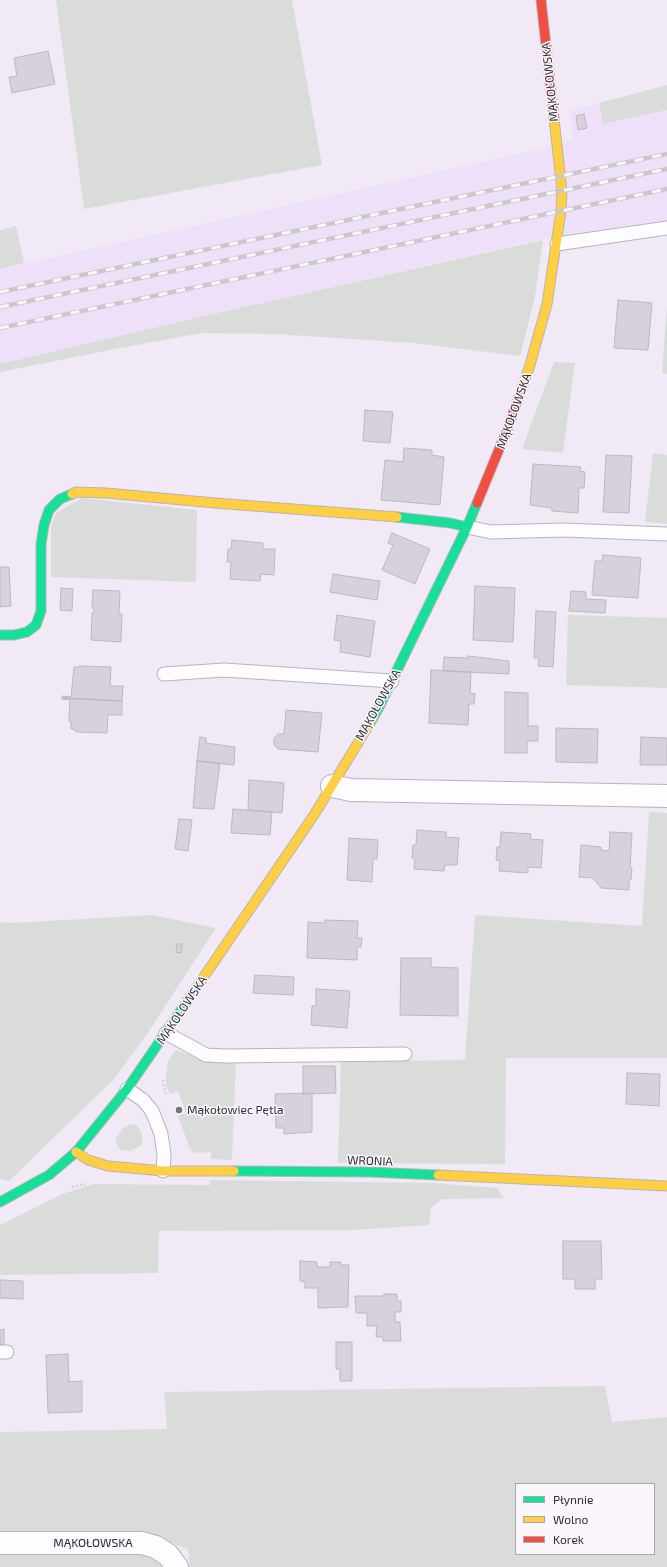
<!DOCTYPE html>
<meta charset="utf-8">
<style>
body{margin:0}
#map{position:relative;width:667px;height:1567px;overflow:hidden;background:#f1eaf6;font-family:"Exo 2",sans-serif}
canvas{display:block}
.legend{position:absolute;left:515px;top:1483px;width:140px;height:72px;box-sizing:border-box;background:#faf6fc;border:1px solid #aaa6ae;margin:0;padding:5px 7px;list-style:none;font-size:12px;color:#332d38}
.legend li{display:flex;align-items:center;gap:8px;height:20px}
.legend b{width:20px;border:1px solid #aaa6ae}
</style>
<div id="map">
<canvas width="667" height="1567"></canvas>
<ul class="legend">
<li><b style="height:5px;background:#16e098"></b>Płynnie</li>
<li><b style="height:5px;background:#ffcf43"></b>Wolno</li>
<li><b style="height:5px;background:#f24e42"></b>Korek</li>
</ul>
</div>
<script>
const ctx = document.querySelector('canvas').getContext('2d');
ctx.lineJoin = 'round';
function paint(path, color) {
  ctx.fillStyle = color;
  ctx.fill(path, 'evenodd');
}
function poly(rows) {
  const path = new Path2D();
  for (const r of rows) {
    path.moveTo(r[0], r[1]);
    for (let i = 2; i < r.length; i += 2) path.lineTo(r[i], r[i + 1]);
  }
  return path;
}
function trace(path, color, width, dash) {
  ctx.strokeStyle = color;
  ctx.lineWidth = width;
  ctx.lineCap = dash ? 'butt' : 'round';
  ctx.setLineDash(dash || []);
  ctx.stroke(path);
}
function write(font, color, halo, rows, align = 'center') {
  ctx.font = font + ' "Exo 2",sans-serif';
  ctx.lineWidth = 3;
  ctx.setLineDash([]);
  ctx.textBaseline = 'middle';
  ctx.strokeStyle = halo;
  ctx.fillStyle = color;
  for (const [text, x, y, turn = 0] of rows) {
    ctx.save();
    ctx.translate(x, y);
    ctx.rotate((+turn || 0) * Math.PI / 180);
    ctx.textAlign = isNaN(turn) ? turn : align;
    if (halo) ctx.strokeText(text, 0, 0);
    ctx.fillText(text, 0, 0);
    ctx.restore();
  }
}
paint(poly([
 [599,103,604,124,667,110,667,220,579,232,525,243,213,314,0,364,0,269,540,149,573,140,570,111]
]), '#efe0f9');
paint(poly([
 [56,0,292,0,322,165,84,209],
 [667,85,667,110,603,124,599,103],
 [16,226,24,263,0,269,0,230],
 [543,240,535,296,520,356,413,343,275,334,202,333,115,349,0,372,0,364,213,314],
 [667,306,667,374,662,373],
 [554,362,575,363,563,453,522,449],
 [653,453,667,455,667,524,645,522],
 [82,498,197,510,196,582,51,577,51,526,56,513],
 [568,615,667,618,667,688,566,685],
 [649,812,667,813,667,1058,506,1058,505,1164,338,1163,341,1062,465,1060,475,915,642,926],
 [152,915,216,928,147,1034,113,1080,9,1181,0,1179,0,922,13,923],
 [176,1050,200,1059,236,1060,232,1160,211,1159,211,1152,195,1153,190,1149,178,1116,186,1113,178,1091,170,1094,166,1085,166,1075,168,1061],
 [131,1124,137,1125,142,1134,142,1145,130,1151,121,1150,116,1144,116,1138,124,1127],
 [210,1180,434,1183,497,1188,504,1198,442,1199,431,1208,429,1225,352,1230,159,1231,158,1273,0,1275,0,1225,62,1194,94,1184,210,1185],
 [605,1386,612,1422,667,1417,667,1567,189,1567,188,1549,150,1535,0,1533,0,1432,167,1429,164,1392],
 [516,1484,654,1484,654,1554,516,1554],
 [137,1551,156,1558,162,1567,0,1567,0,1552]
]), '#d9dcd8');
const building = poly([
 [48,51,55,84,12,93,9,77,17,76,14,58,48,51],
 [584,114,587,128,578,130,576,116,584,114],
 [618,300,652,303,648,350,614,348,618,300],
 [365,410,393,412,390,443,363,441,365,410],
 [404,448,432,450,432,455,444,457,440,505,381,500,385,460,403,462,404,448],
 [606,455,632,456,629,513,603,512,606,455],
 [533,464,581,467,580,471,585,472,584,488,579,488,578,513,552,511,552,508,530,505,533,464],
 [392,533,430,549,415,584,382,570,393,545,388,543,392,533],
 [232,540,263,543,263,549,275,549,274,575,261,574,260,581,230,579,231,562,227,562,228,549,231,549,232,540],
 [603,555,641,558,638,598,592,595,595,561,602,561,603,555],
 [0,567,9,567,11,606,0,607,0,567],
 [333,574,380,581,377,600,330,592,333,574],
 [475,586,515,588,513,642,473,640,475,586],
 [61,588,73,589,72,611,60,610,61,588],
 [93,590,120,591,119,614,122,614,121,642,91,640,92,613,94,613,94,608,92,608,93,590],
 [571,591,586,592,586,599,606,600,605,613,569,611,571,591],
 [536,611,556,612,553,667,538,666,539,658,534,658,536,611],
 [337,615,375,621,370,657,340,652,341,641,334,640,337,615],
 [468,656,509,661,509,674,443,671,444,657,468,658,468,656],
 [80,666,111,667,110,686,123,686,122,701,62,698,62,696,71,697,74,667,80,667,80,666],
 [431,670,471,672,470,693,475,694,474,704,469,704,468,725,429,723,431,670],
 [505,692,528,693,528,726,538,726,538,741,527,741,527,753,505,753,505,692],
 [62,698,122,701,122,715,108,715,107,733,76,732,76,730,71,729,71,721,69,721,70,700,62,699,62,698],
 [286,710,322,713,318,752,278,749,274,745,274,738,278,734,284,734,286,710],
 [556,728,598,729,597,763,556,762,556,728],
 [200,737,206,738,206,743,235,747,234,765,197,761,200,737],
 [641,737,667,738,667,765,640,765,641,737],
 [197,761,220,763,214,809,193,808,197,761],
 [249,780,284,783,282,813,248,810,249,780],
 [233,809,272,812,270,835,231,833,233,809],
 [179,819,192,820,188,851,175,849,179,819],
 [417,830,446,832,446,837,459,838,457,865,445,865,444,871,414,869,415,858,412,858,413,845,416,845,417,830],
 [501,832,531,834,530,839,543,840,541,868,528,867,528,873,499,871,500,861,496,860,497,847,500,847,501,832],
 [610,832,632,833,630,868,632,868,631,880,629,880,629,890,601,888,593,878,579,877,581,845,601,847,601,850,609,851,610,832],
 [349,838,378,840,377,859,373,859,372,882,347,880,349,838],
 [325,920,358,921,357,938,362,938,361,947,357,947,357,960,307,958,308,922,325,923,325,920],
 [177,944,182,944,181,953,176,952,177,944],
 [401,958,431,958,431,967,458,968,458,1016,400,1015,401,958],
 [255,975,294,977,293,995,253,993,255,975],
 [316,989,350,991,347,1028,311,1025,312,1006,316,1006,316,989],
 [303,1066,335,1066,336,1093,303,1094,303,1066],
 [627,1073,660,1074,659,1106,626,1104,627,1073],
 [312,1093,312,1132,284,1134,284,1128,276,1128,275,1094,312,1093],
 [563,1241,601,1241,602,1279,595,1279,595,1289,575,1289,575,1279,563,1279,563,1241],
 [300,1261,317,1262,317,1267,330,1267,330,1262,341,1262,341,1265,349,1265,348,1307,318,1308,318,1288,305,1288,305,1282,300,1281,300,1261],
 [0,1280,23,1281,23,1299,0,1298,0,1280],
 [384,1294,397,1294,397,1301,401,1301,401,1312,395,1312,395,1322,400,1322,401,1341,383,1341,383,1337,376,1337,377,1326,367,1326,367,1313,356,1313,355,1296,384,1296,384,1294],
 [4,1329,4,1345,0,1345,0,1330,4,1329],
 [336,1342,352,1342,352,1381,340,1381,340,1369,336,1369,336,1342],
 [68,1354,69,1382,82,1381,82,1412,48,1413,46,1355,68,1354]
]);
paint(building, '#d7d1dc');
trace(building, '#bdb7c2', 1);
const lane = poly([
 [557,244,667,228],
 [467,527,491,532,564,530,667,534],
 [164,674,224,670,392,681],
 [166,1033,206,1055,225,1056,405,1054],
 [127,1089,143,1100,152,1111,156,1121,161,1134,164,1154,163,1171],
 [0,1352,7,1352]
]);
const street = poly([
 [332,786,351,790,667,796],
 [0,1543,142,1543,156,1547,168,1555,177,1567]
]);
const fast = poly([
 [397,517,450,523,467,527],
 [0,635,14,635,27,632,36,625,41,611,41,544,44,525,49,510,60,499,72,494],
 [370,723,378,709,467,527,477,503],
 [234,1171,369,1172,438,1175],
 [0,1202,49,1175,76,1152,127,1089,201,981]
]);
const slow = poly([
 [522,388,530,365,547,304,561,211,562,191,554,118],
 [72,494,76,492,106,493,215,503,397,517],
 [201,981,314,815,370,723],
 [76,1152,88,1160,108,1166,163,1171,234,1171],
 [438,1175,667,1186]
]);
const jam = poly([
 [541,0,554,118],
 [477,503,507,430,522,388]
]);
trace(lane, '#b8b2bc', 15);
trace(street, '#b8b2bc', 24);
trace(fast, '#b8b2bc', 11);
trace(slow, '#b8b2bc', 11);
trace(jam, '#b8b2bc', 11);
trace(poly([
 [163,1080,166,1096],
 [72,1187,85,1184]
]), '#d5d3d7', 2.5, [2, 2]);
trace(lane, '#fdfcfe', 13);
trace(street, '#fdfcfe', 22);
trace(fast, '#16e098', 9);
trace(slow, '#ffcf43', 9);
trace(jam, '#f24e42', 9);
const rail = poly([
 [0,292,667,154],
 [0,307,667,169],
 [0,328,667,189]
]);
trace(rail, '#cac8cb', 4.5);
trace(rail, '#faf6fc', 3, [9]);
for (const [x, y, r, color] of [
 [179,1110,4,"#766f7a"]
]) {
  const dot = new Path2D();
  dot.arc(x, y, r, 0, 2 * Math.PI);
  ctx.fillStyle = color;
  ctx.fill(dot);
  trace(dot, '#faf6fc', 1.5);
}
write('12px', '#332d38', '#faf6fc', [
 ["MĄKOŁOWSKA",550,82,-96],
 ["MĄKOŁOWSKA",514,411,-70],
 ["MĄKOŁOWSKA",378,705,-61],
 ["MĄKOŁOWSKA",182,1010,-56],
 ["WRONIA",370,1161,2],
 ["MĄKOŁOWSKA",93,1543]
]);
write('12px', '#332d38', '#faf6fc', [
 ["Mąkołowiec Pętla",187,1110]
], 'left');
</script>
